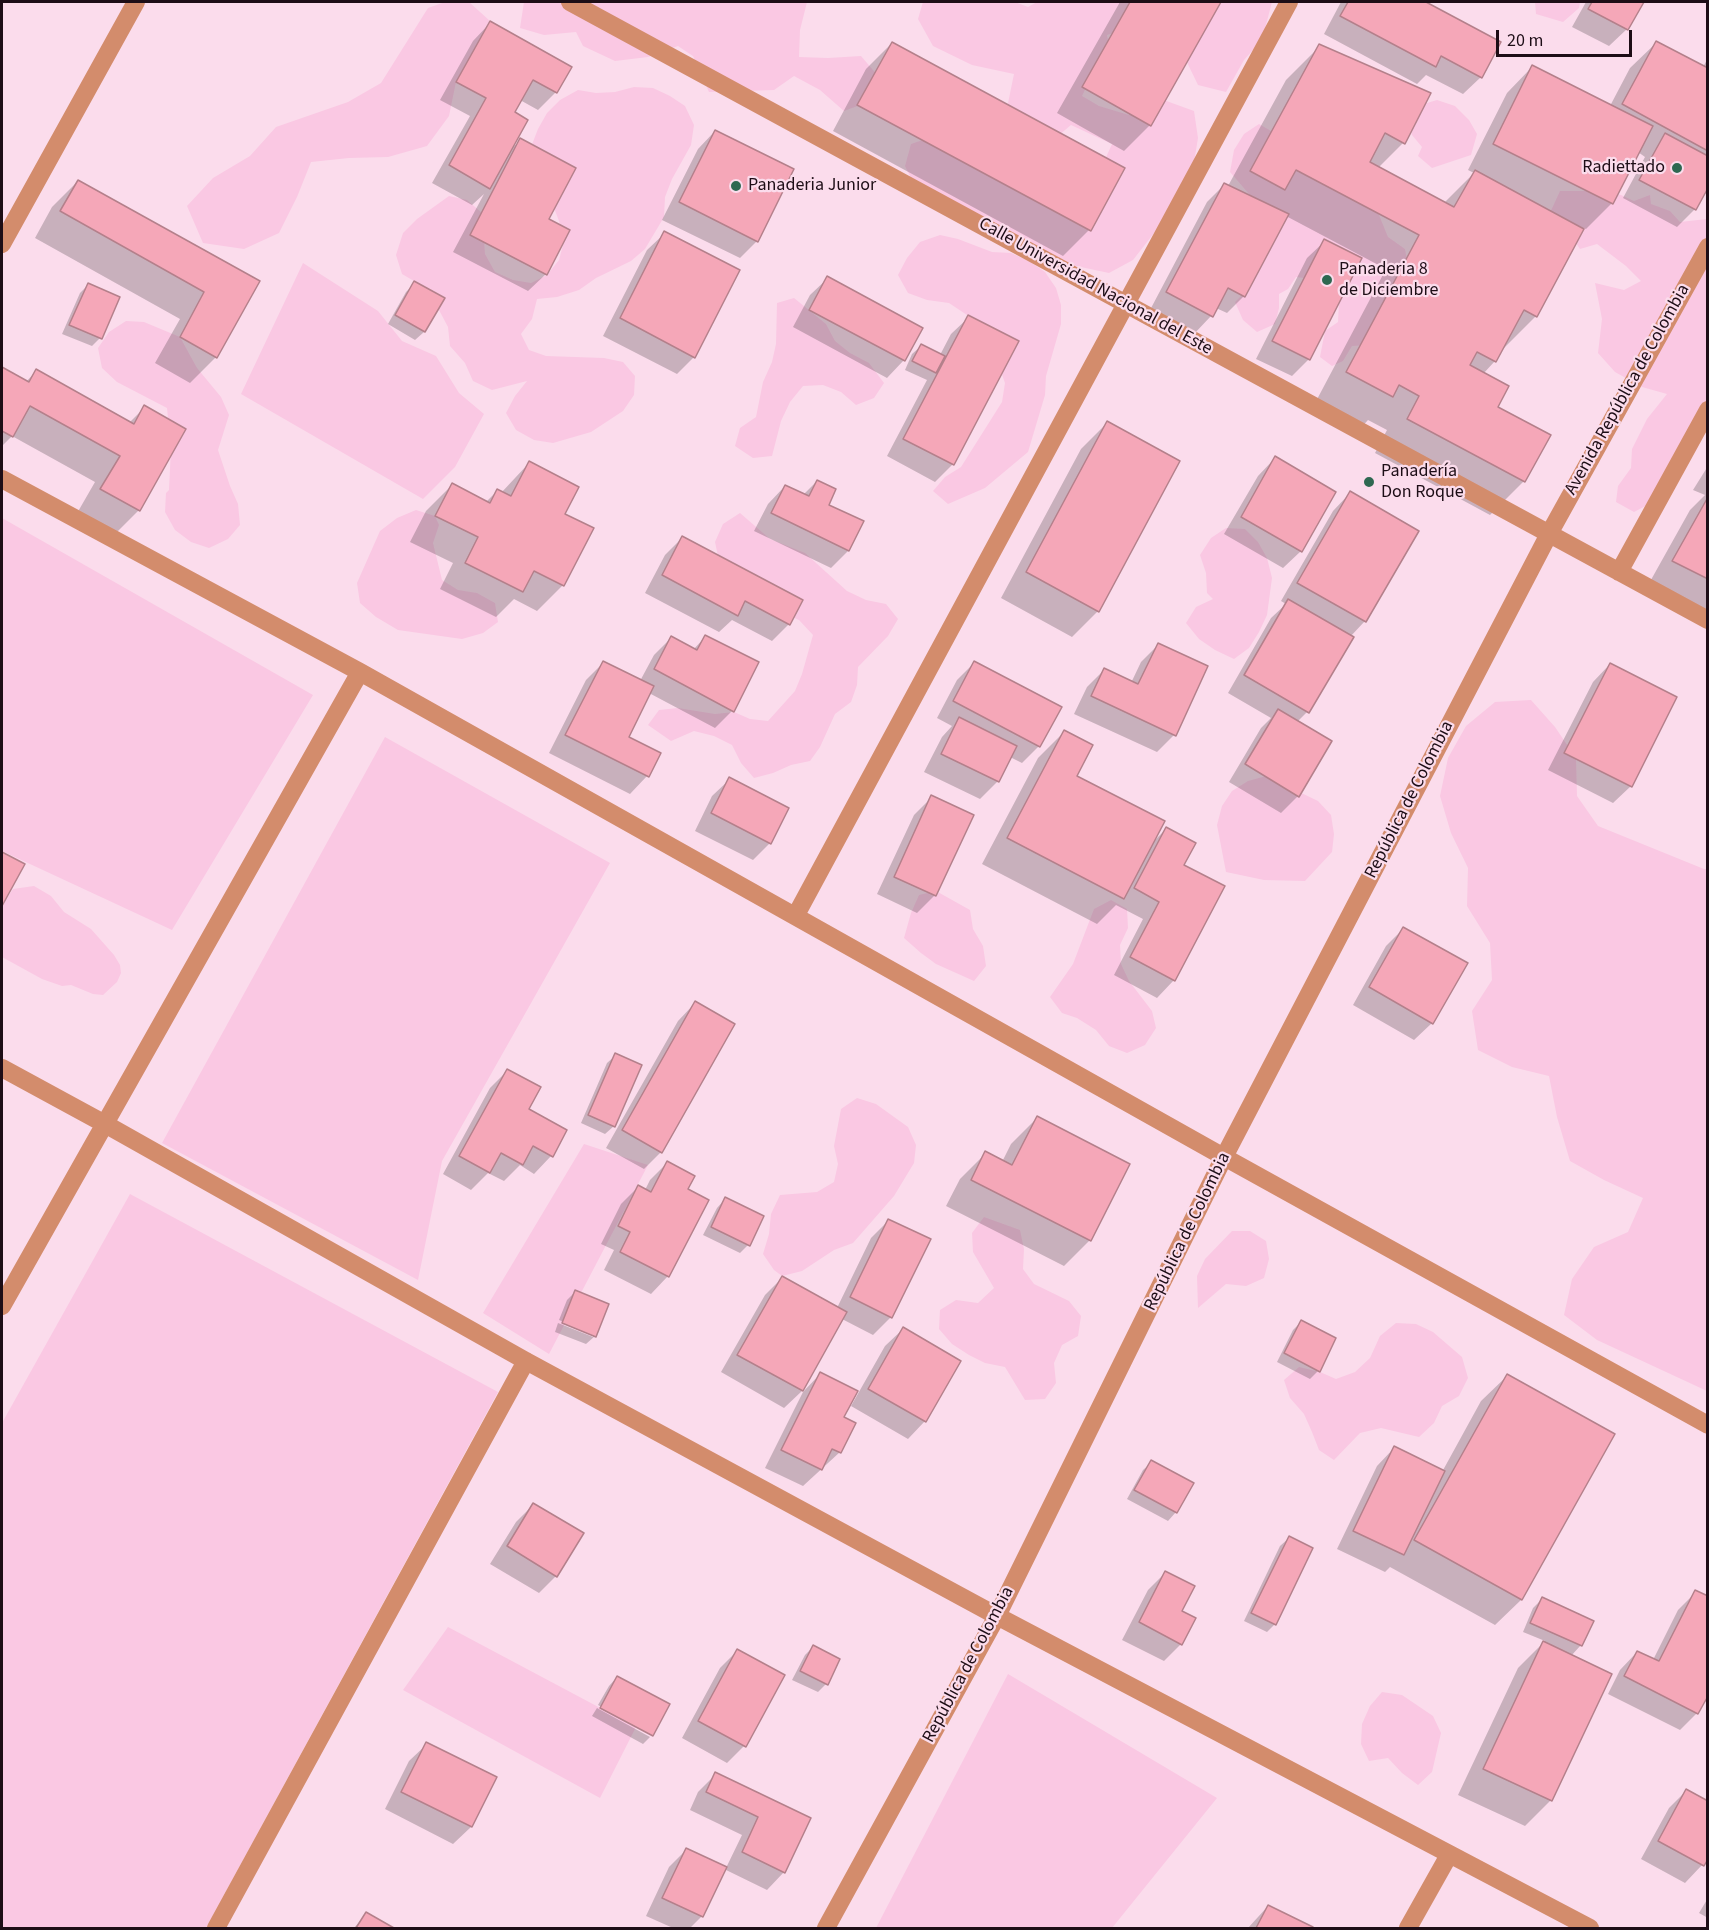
<!DOCTYPE html>
<meta charset="utf-8">
<style>
body{margin:0}
#map{position:relative;width:1709px;height:1930px;overflow:hidden;background:#fbdcec;font-family:"Source Sans 3",sans-serif}
canvas{display:block}
.frame{position:absolute;inset:0;border:3px solid #1d0d16;pointer-events:none}
.scale{position:absolute;left:1496px;top:30px;width:136px;height:27px;box-sizing:border-box;border:3px solid #1d0d16;border-top:0;padding-left:8px;font-size:18px;line-height:21px;white-space:nowrap;color:#1d0d16;-webkit-text-stroke:4px #fbdcec;paint-order:stroke}
</style>
<div id="map">
<canvas width="1709" height="1930"></canvas>
<div class="frame"></div>
<div class="scale">20 m</div>
</div>
<script>
const ctx = document.querySelector('canvas').getContext('2d');
ctx.lineJoin = 'round';
function paint(path, color) {
  ctx.fillStyle = color;
  ctx.fill(path, 'evenodd');
}
function poly(rows) {
  const path = new Path2D();
  for (const r of rows) {
    path.moveTo(r[0], r[1]);
    for (let i = 2; i < r.length; i += 2) path.lineTo(r[i], r[i + 1]);
  }
  return path;
}
function trace(path, color, width, dash) {
  ctx.strokeStyle = color;
  ctx.lineWidth = width;
  ctx.lineCap = dash ? 'butt' : 'round';
  ctx.setLineDash(dash || []);
  ctx.stroke(path);
}
function write(font, color, halo, rows, align = 'center') {
  ctx.font = font + ' "Source Sans 3",sans-serif';
  ctx.lineWidth = 4.5;
  ctx.setLineDash([]);
  ctx.textBaseline = 'middle';
  ctx.strokeStyle = halo;
  ctx.fillStyle = color;
  for (const [text, x, y, turn = 0] of rows) {
    ctx.save();
    ctx.translate(x, y);
    ctx.rotate((+turn || 0) * Math.PI / 180);
    ctx.textAlign = isNaN(turn) ? turn : align;
    if (halo) ctx.strokeText(text, 0, 0);
    ctx.fillText(text, 0, 0);
    ctx.restore();
  }
}
paint(poly([
 [445,2,469,2,490,21,456,82,449,116,427,146,388,157,349,158,311,162,297,197,279,233,244,249,203,243,187,206,213,178,250,156,276,127,348,102,381,83,428,8],
 [524,2,807,2,800,30,799,57,828,58,861,56,879,77,871,101,844,111,820,90,794,76,774,90,709,92,693,56,678,46,648,57,615,61,583,46,576,32,544,35,520,28],
 [923,2,1015,2,1028,7,1037,2,1131,2,1143,15,1129,28,1107,35,1110,50,1092,75,1082,96,1099,106,1129,115,1150,95,1194,111,1198,138,1190,187,1133,260,1109,273,1062,263,920,197,905,166,911,144,946,132,1094,184,1112,144,1071,125,1052,141,1006,113,1014,74,972,65,933,46,918,19],
 [1190,2,1272,2,1262,40,1244,60,1226,92,1198,85,1181,50,1187,5],
 [1535,2,1580,2,1579,8,1563,22,1536,14],
 [634,87,653,88,670,96,685,106,694,125,691,145,672,179,665,197,664,217,645,249,631,261,596,278,579,290,557,297,537,299,532,319,521,334,529,350,546,356,604,358,623,362,635,376,634,395,623,411,591,432,553,443,534,440,516,430,506,413,515,396,527,381,492,390,473,381,465,363,450,346,448,327,439,310,425,297,414,281,402,274,396,255,403,233,417,219,449,196,467,200,482,213,485,254,495,272,513,280,531,283,547,275,559,260,564,241,559,221,531,147,538,129,547,113,560,100,578,90,596,93,615,92],
 [1437,100,1455,106,1469,120,1477,134,1471,155,1432,168,1418,156,1422,147,1412,135,1408,121,1417,106],
 [1259,124,1276,134,1304,164,1352,189,1379,215,1388,237,1405,249,1410,278,1371,345,1352,346,1343,361,1332,366,1320,357,1325,331,1338,322,1339,302,1313,279,1296,277,1288,289,1279,294,1279,308,1275,324,1257,332,1243,320,1235,302,1250,287,1273,216,1249,194,1230,172,1234,150,1244,134],
 [1560,191,1605,191,1621,195,1634,201,1650,195,1651,204,1670,211,1680,222,1707,219,1707,403,1653,502,1634,512,1616,502,1618,486,1631,468,1632,449,1647,419,1667,394,1642,387,1615,372,1598,353,1602,319,1595,283,1624,290,1641,281,1626,266,1597,244,1580,249,1569,233,1548,217],
 [940,235,958,239,992,252,1011,253,1029,261,1045,272,1056,288,1061,305,1061,324,1046,376,1045,395,1028,452,985,488,948,504,933,491,945,477,961,467,1002,402,1005,383,985,327,949,303,927,300,908,293,898,275,907,258,920,242],
 [303,263,378,311,402,341,436,356,459,393,484,414,455,467,423,499,241,394],
 [794,298,826,324,835,341,850,353,869,363,884,383,874,398,856,405,841,392,823,385,803,386,790,402,781,421,772,456,753,458,735,446,740,428,756,417,763,382,772,362,776,344,777,303],
 [126,321,144,322,180,337,197,368,221,397,229,415,218,450,230,486,238,504,240,525,228,539,209,548,191,542,175,530,165,512,166,493,169,490,171,448,167,408,117,382,102,368,98,348,109,332],
 [416,510,435,516,439,525,433,543,442,580,458,590,477,593,495,603,498,622,483,633,462,639,398,630,376,617,360,603,357,583,380,531,397,518],
 [740,513,770,539,805,553,847,591,866,600,886,604,898,619,888,636,858,667,857,685,851,702,835,714,820,747,810,761,791,765,773,773,754,778,741,763,732,745,714,736,694,731,671,741,648,725,659,710,678,708,715,714,734,712,750,719,768,721,795,691,802,674,813,635,799,620,781,612,719,561,715,542,723,524],
 [2,518,313,695,172,930,2,851],
 [1226,528,1245,529,1258,542,1267,558,1272,578,1267,615,1259,632,1249,648,1234,659,1215,650,1199,639,1186,623,1196,607,1213,599,1207,593,1206,573,1200,555,1211,538],
 [1531,700,1555,727,1576,758,1577,796,1598,826,1704,869,1707,869,1707,1391,1597,1340,1564,1315,1572,1279,1594,1247,1628,1232,1643,1198,1604,1180,1570,1161,1557,1117,1549,1076,1512,1067,1478,1050,1472,1011,1492,980,1490,943,1467,906,1468,868,1451,833,1440,796,1448,758,1466,726,1495,702],
 [385,737,610,863,442,1161,418,1280,162,1143],
 [1266,776,1318,801,1331,815,1334,834,1332,852,1305,881,1264,880,1226,872,1217,825,1222,806,1232,791,1248,781],
 [34,886,51,896,64,912,91,929,114,955,120,965,121,973,117,982,103,995,93,994,71,985,62,986,42,979,2,957,3,904,13,889],
 [936,891,970,910,973,929,983,946,986,966,974,981,936,964,921,953,904,938,911,913,919,895],
 [1111,900,1127,909,1128,928,1120,945,1121,964,1129,981,1152,1011,1156,1028,1145,1045,1127,1053,1109,1046,1096,1030,1077,1018,1062,1013,1050,997,1073,964,1094,909],
 [857,1098,876,1104,908,1127,916,1145,914,1163,894,1196,853,1243,834,1250,802,1271,782,1276,774,1270,763,1254,769,1234,771,1214,780,1195,817,1192,834,1182,838,1164,834,1146,841,1109],
 [584,1144,648,1165,549,1354,483,1313],
 [130,1194,498,1392,206,1928,2,1928,2,1423],
 [984,1217,1020,1230,1024,1249,1023,1269,1034,1284,1069,1301,1081,1316,1078,1336,1062,1345,1054,1363,1056,1383,1045,1399,1025,1400,1005,1367,985,1363,969,1355,952,1344,939,1329,940,1310,956,1300,978,1303,994,1288,973,1252,972,1233],
 [1232,1231,1250,1231,1266,1241,1269,1259,1264,1278,1246,1286,1226,1284,1198,1308,1197,1276,1205,1259],
 [1396,1323,1416,1324,1433,1332,1462,1357,1468,1378,1459,1396,1442,1406,1434,1423,1419,1437,1381,1428,1360,1433,1334,1460,1319,1450,1312,1432,1304,1414,1290,1398,1284,1380,1299,1367,1320,1372,1336,1379,1355,1372,1370,1358,1380,1336],
 [448,1627,636,1727,600,1798,403,1690],
 [1008,1674,1217,1798,1112,1928,876,1928],
 [1382,1692,1402,1695,1433,1716,1441,1733,1432,1772,1418,1785,1402,1773,1388,1758,1369,1761,1361,1744,1362,1724,1370,1706]
]), '#fac8e3');
paint(poly([
 [1120,2,1219,3,1150,125,1124,151,1057,113],
 [1341,2,1423,2,1499,42,1481,77,1463,94,1426,75,1417,84,1324,34],
 [1586,2,1643,2,1627,29,1609,46,1572,27],
 [490,23,570,67,556,92,538,110,520,100,513,113,512,148,521,140,547,220,546,274,528,291,453,252,484,194,472,205,432,183,470,116,440,100,473,41],
 [892,43,1123,168,1089,230,1063,256,833,131,866,69],
 [1656,43,1703,67,1708,58,1708,185,1695,209,1677,227,1623,198,1645,157,1638,152,1612,203,1586,229,1583,228,1536,316,1502,350,1495,361,1483,374,1524,481,1490,515,1375,453,1387,430,1368,420,1359,430,1314,405,1386,269,1286,216,1244,296,1227,313,1216,308,1211,316,1194,334,1150,310,1207,202,1224,185,1228,186,1286,80,1320,46,1403,143,1378,168,1444,203,1474,173,1468,170,1507,93,1532,67,1610,106,1630,68],
 [715,131,757,241,740,258,662,220,698,149],
 [78,181,258,282,216,357,190,383,155,363,180,319,35,238,52,207],
 [665,233,694,357,677,374,603,336,647,250],
 [1325,241,1309,359,1292,376,1256,359,1307,258],
 [828,278,904,360,887,378,793,327,810,295],
 [415,283,442,299,424,332,415,340,388,324,406,292],
 [88,285,100,338,92,346,62,334,80,293],
 [969,317,953,464,935,482,887,456,927,380,905,370,912,354,921,346,940,355,951,334],
 [2,368,26,382,36,371,129,423,145,407,139,510,113,536,76,515,95,482,12,436,2,446],
 [1107,423,1098,611,1072,637,1001,598,1081,449],
 [1275,458,1301,551,1283,568,1224,534,1258,476],
 [529,463,563,514,563,585,537,611,514,599,496,617,440,589,453,563,410,542,426,511,452,485,486,502,497,491,501,493],
 [1708,466,1708,618,1647,587,1690,510,1705,495,1693,490],
 [817,481,848,551,831,568,754,531,768,504,785,486,803,495],
 [1350,493,1365,621,1350,637,1307,712,1297,722,1298,796,1281,813,1229,782,1261,728,1271,718,1228,693,1271,618,1286,604,1281,601,1333,511],
 [682,538,789,624,772,641,732,620,719,632,645,593,665,555],
 [705,637,732,711,715,728,649,693,627,738,659,754,647,776,630,794,549,753,586,680,603,663,640,681,654,655,671,638,693,650],
 [1158,645,1174,735,1157,752,1074,714,1087,687,1104,670,1131,683,1141,662],
 [974,663,1039,746,1022,763,1010,757,998,781,980,799,924,772,942,737,952,726,937,718,957,680],
 [1610,664,1631,786,1613,803,1548,770,1593,682],
 [1064,732,1075,776,1153,842,1166,829,1182,865,1174,980,1157,998,1114,975,1143,919,1116,905,1097,924,982,864,1038,758],
 [730,779,770,843,753,860,695,831,712,796],
 [932,797,935,895,917,913,877,894,914,815],
 [2,853,23,865,2,902],
 [1403,929,1432,1023,1414,1040,1353,1005,1386,946],
 [695,1003,661,1152,644,1169,606,1148,678,1021],
 [616,1055,614,1126,605,1134,581,1123,607,1063],
 [507,1071,527,1110,565,1130,551,1156,534,1174,520,1165,504,1181,488,1173,471,1190,443,1174,490,1088],
 [1037,1118,1090,1240,1064,1266,946,1206,960,1179,986,1153,1002,1162,1011,1144],
 [667,1163,686,1190,668,1276,651,1294,604,1270,614,1250,601,1244,621,1204,638,1187,645,1190,650,1180],
 [725,1199,748,1245,740,1253,703,1235,717,1208],
 [889,1220,891,1317,873,1335,842,1319,802,1391,784,1408,721,1372,765,1295,782,1278,837,1308,871,1238],
 [575,1292,595,1336,586,1344,555,1332,558,1323,593,1337,593,1334,559,1320,567,1300],
 [1301,1322,1318,1371,1310,1379,1277,1362,1293,1330],
 [903,1329,925,1421,908,1439,851,1406,885,1346],
 [820,1374,842,1418,840,1452,803,1486,765,1468,803,1392],
 [1507,1376,1613,1434,1521,1600,1495,1625,1390,1567,1385,1572,1337,1549,1377,1466,1394,1448,1442,1472,1481,1401],
 [1152,1462,1176,1512,1168,1521,1127,1499,1143,1470],
 [533,1505,556,1576,539,1593,490,1564,516,1522],
 [1289,1538,1275,1624,1267,1632,1244,1621,1280,1546],
 [1165,1573,1179,1611,1181,1644,1164,1661,1122,1640,1148,1590],
 [1696,1592,1697,1713,1680,1730,1608,1694,1620,1670,1637,1652,1653,1660,1678,1610],
 [1542,1599,1581,1645,1571,1656,1610,1674,1551,1800,1525,1826,1458,1795,1518,1668,1545,1641,1523,1632,1533,1608],
 [813,1647,826,1684,818,1692,792,1680,805,1655],
 [738,1650,744,1746,727,1763,682,1738,720,1668],
 [617,1677,668,1705,651,1736,651,1733,598,1705,609,1686],
 [597,1708,650,1737,643,1744,592,1716],
 [427,1744,495,1778,471,1827,453,1844,385,1809,409,1761],
 [716,1774,809,1819,784,1872,767,1890,724,1869,702,1916,690,1928,673,1928,646,1916,669,1867,686,1850,726,1868,742,1835,690,1810,698,1792],
 [1686,1791,1708,1856,1702,1865,1685,1883,1641,1859,1669,1808],
 [1708,1898,1708,1918,1699,1913],
 [1268,1906,1311,1928,1248,1928],
 [366,1914,391,1928,354,1928]
]), '#0003');
const building = poly([
 [1130,2,1221,2,1151,126,1082,87,1130,2],
 [1348,2,1426,2,1501,42,1482,78,1441,56,1436,67,1340,16,1348,2],
 [1592,2,1644,2,1628,30,1588,9,1592,2],
 [490,21,572,67,557,93,533,80,515,112,528,120,490,189,449,165,486,98,456,82,490,21],
 [1656,41,1708,68,1708,151,1622,104,1656,41],
 [892,42,1125,168,1091,231,857,105,892,42],
 [1319,44,1431,93,1405,144,1385,133,1370,162,1454,207,1475,170,1584,229,1537,317,1524,310,1496,362,1477,352,1470,365,1509,386,1498,407,1551,435,1525,482,1407,419,1419,396,1399,385,1393,397,1346,372,1419,235,1296,170,1285,190,1250,171,1319,44],
 [1532,65,1653,126,1613,204,1493,144,1532,65],
 [715,130,794,169,758,242,679,202,715,130],
 [1665,133,1708,156,1708,188,1696,210,1639,180,1665,133],
 [520,138,576,168,549,219,570,230,547,275,470,235,520,138],
 [78,180,260,281,217,358,180,337,204,292,60,211,78,180],
 [1224,183,1289,214,1245,297,1228,288,1213,317,1166,292,1224,183],
 [664,231,740,270,695,358,620,318,664,231],
 [1324,239,1362,258,1310,360,1272,341,1324,239],
 [827,276,923,328,905,361,809,310,827,276],
 [414,281,445,298,425,332,395,315,414,281],
 [88,283,120,297,102,339,69,325,88,283],
 [968,315,1019,341,954,465,903,439,968,315],
 [921,344,945,356,936,373,912,361,921,344],
 [2,367,29,382,36,369,134,424,144,405,186,429,140,511,100,489,120,456,30,406,13,437,2,431,2,367],
 [1107,421,1180,461,1099,612,1026,572,1107,421],
 [1275,456,1336,492,1302,552,1241,517,1275,456],
 [529,461,579,487,565,514,594,528,564,586,534,571,523,592,465,563,478,537,435,516,452,483,490,503,497,489,511,496,529,461],
 [817,480,836,489,829,505,864,521,849,551,771,513,785,485,809,496,817,480],
 [1350,491,1419,531,1366,622,1297,583,1350,491],
 [1708,497,1708,579,1672,561,1708,497],
 [682,536,803,600,790,625,745,601,738,616,662,575,682,536],
 [1288,599,1354,637,1309,713,1244,675,1288,599],
 [705,635,759,662,734,712,654,669,671,636,697,650,705,635],
 [1158,643,1208,666,1176,736,1091,696,1104,668,1138,684,1158,643],
 [603,661,654,686,629,737,661,753,649,777,565,735,603,661],
 [974,661,1062,707,1040,747,953,701,974,661],
 [1610,663,1677,697,1632,787,1564,753,1610,663],
 [1278,709,1332,741,1299,797,1245,764,1278,709],
 [959,717,1017,746,999,782,941,754,959,717],
 [1064,730,1093,745,1077,776,1165,821,1124,899,1007,838,1064,730],
 [729,777,789,808,771,844,711,813,729,777],
 [931,795,974,815,936,896,894,877,931,795],
 [1166,827,1196,843,1184,865,1225,886,1175,981,1130,957,1159,902,1134,888,1166,827],
 [2,852,25,864,2,906,2,852],
 [1403,927,1468,963,1433,1024,1369,987,1403,927],
 [695,1001,735,1024,662,1153,622,1130,695,1001],
 [615,1053,642,1065,615,1127,588,1115,615,1053],
 [507,1069,541,1087,529,1109,567,1130,553,1157,533,1146,523,1165,501,1153,490,1173,459,1156,507,1069],
 [1037,1116,1130,1164,1091,1241,971,1180,985,1151,1012,1165,1037,1116],
 [667,1161,695,1176,688,1189,709,1200,669,1277,620,1252,630,1232,618,1226,638,1185,651,1192,667,1161],
 [725,1197,764,1216,750,1246,711,1227,725,1197],
 [888,1219,931,1239,892,1318,850,1297,888,1219],
 [782,1276,847,1312,803,1391,737,1355,782,1276],
 [575,1290,609,1304,596,1337,562,1323,575,1290],
 [1301,1320,1336,1338,1320,1372,1284,1353,1301,1320],
 [903,1327,961,1361,926,1422,868,1389,903,1327],
 [820,1372,858,1391,844,1417,856,1423,841,1453,832,1449,822,1470,781,1450,820,1372],
 [1507,1374,1615,1434,1522,1600,1414,1540,1507,1374],
 [1394,1446,1445,1471,1404,1555,1353,1531,1394,1446],
 [1151,1460,1194,1483,1177,1513,1134,1490,1151,1460],
 [533,1503,584,1533,557,1577,507,1546,533,1503],
 [1289,1536,1313,1548,1276,1625,1251,1613,1289,1536],
 [1165,1571,1195,1586,1182,1611,1196,1618,1182,1645,1139,1622,1165,1571],
 [1695,1590,1708,1596,1708,1696,1698,1714,1624,1676,1637,1651,1659,1661,1695,1590],
 [1542,1597,1594,1621,1582,1646,1530,1623,1542,1597],
 [1543,1641,1612,1674,1552,1801,1483,1769,1543,1641],
 [813,1645,840,1659,828,1685,800,1671,813,1645],
 [737,1649,785,1675,746,1747,698,1721,737,1649],
 [617,1676,670,1704,653,1736,600,1708,617,1676],
 [426,1742,497,1777,472,1827,401,1792,426,1742],
 [715,1772,811,1818,785,1873,742,1852,758,1817,706,1792,715,1772],
 [1686,1789,1708,1801,1708,1859,1704,1866,1658,1841,1686,1789],
 [686,1848,727,1867,703,1917,662,1898,686,1848],
 [1268,1905,1313,1927,1313,1928,1256,1928,1268,1905],
 [366,1912,394,1928,356,1928,366,1912]
]);
paint(building, '#f5a7b8');
trace(building, '#b4808b', 1.5);
trace(poly([
 [570,2,1708,620],
 [2,244,136,2],
 [2,479,360,672,1224,1157,1708,1425],
 [1619,572,1708,410],
 [796,915,1289,2],
 [2,1068,105,1124,526,1361,997,1616,1590,1928],
 [2,1306,360,672],
 [216,1928,526,1361],
 [826,1928,997,1616,1224,1157,1549,534,1708,247],
 [1408,1928,1449,1855]
]), '#d38c6c', 18);
for (const [x, y, r, color] of [
 [1677,168,6,"#2e6851"],
 [736,186,6,"#2e6851"],
 [1327,280,6,"#2e6851"],
 [1369,482,6,"#2e6851"]
]) {
  const dot = new Path2D();
  dot.arc(x, y, r, 0, 2 * Math.PI);
  ctx.fillStyle = color;
  ctx.fill(dot);
  trace(dot, '#fbdcec', 2);
}
write('18px', '#1d0d16', '#fbdcec', [
 ["Radiettado",1665,168,"right"],
 ["Panaderia Junior",748,186],
 ["Panaderia 8",1339,270],
 ["de Diciembre",1339,291],
 ["Panadería",1381,472],
 ["Don Roque",1381,493]
], 'left');
write('18px', '#1d0d16', '#fbdcec', [
 ["Calle Universidad Nacional del Este",1095,287,29],
 ["Avenida República de Colombia",1628,390,-61],
 ["República de Colombia",1410,800,-63],
 ["República de Colombia",1188,1232,-64],
 ["República de Colombia",969,1665,-62]
]);
</script>
